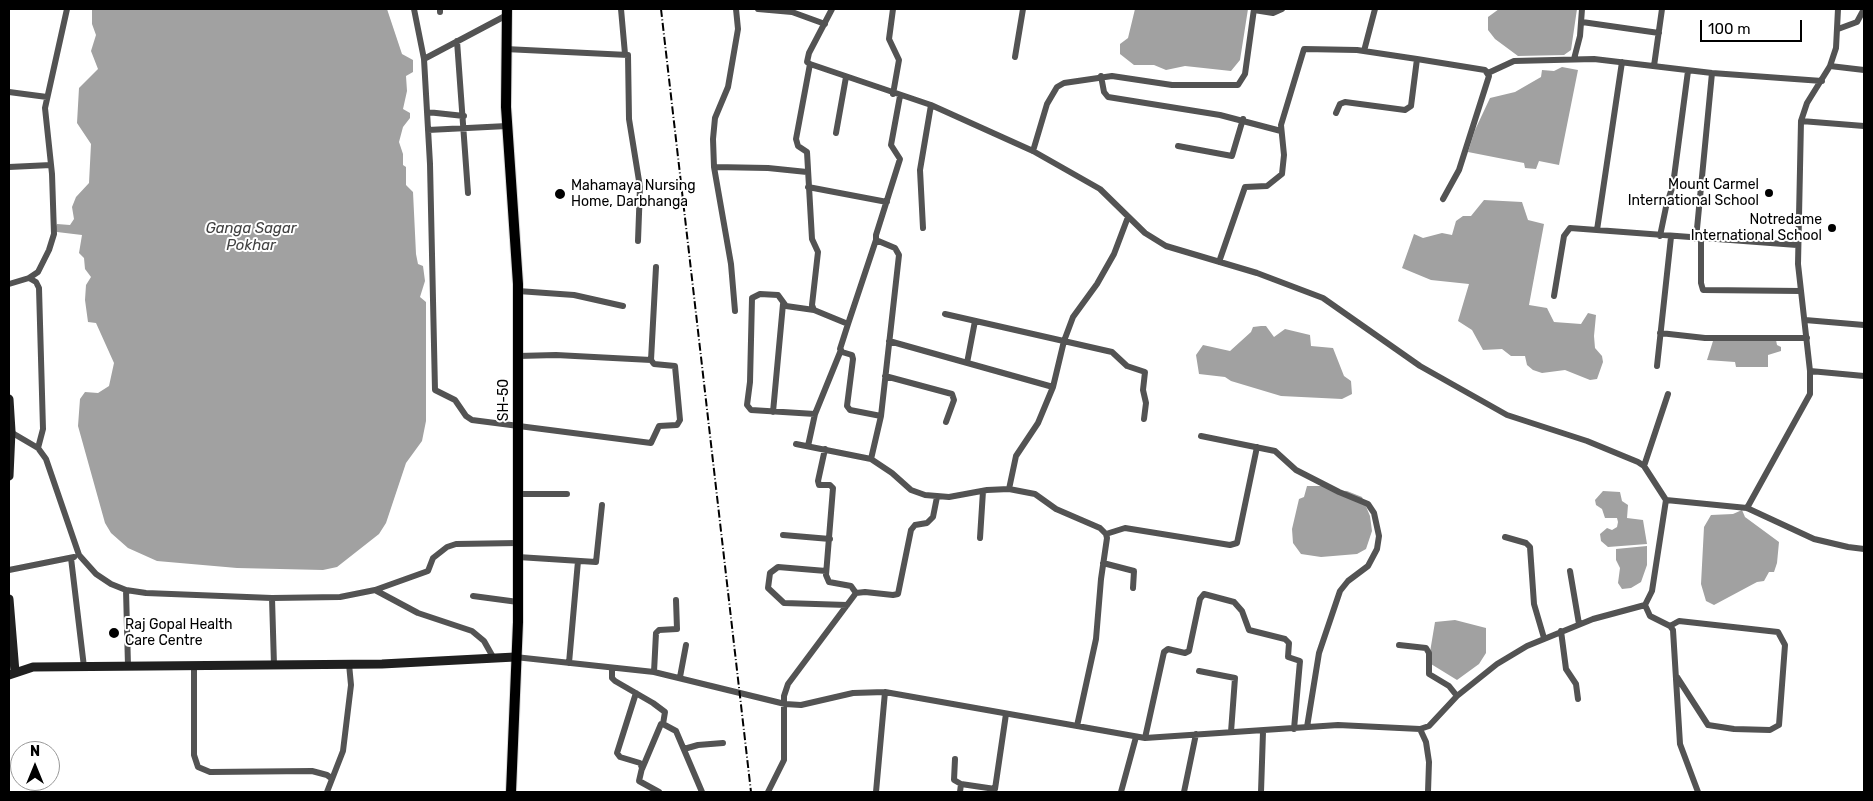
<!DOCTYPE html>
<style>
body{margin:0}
#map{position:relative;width:1873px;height:801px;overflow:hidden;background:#fff;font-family:Rubik,sans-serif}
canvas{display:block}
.frame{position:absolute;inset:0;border:10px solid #000;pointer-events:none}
.north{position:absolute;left:10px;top:741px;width:50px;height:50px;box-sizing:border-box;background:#fff;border:1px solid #999;border-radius:50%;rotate:0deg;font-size:14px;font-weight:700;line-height:20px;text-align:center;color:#000}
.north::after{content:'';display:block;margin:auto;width:18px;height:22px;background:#000;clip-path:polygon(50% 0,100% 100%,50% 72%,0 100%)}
.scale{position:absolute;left:1700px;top:20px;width:102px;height:22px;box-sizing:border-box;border:2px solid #000;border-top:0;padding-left:6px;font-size:15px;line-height:18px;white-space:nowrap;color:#000;-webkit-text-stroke:4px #fff;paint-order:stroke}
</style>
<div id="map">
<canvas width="1873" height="801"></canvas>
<div class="frame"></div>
<div class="north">N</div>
<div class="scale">100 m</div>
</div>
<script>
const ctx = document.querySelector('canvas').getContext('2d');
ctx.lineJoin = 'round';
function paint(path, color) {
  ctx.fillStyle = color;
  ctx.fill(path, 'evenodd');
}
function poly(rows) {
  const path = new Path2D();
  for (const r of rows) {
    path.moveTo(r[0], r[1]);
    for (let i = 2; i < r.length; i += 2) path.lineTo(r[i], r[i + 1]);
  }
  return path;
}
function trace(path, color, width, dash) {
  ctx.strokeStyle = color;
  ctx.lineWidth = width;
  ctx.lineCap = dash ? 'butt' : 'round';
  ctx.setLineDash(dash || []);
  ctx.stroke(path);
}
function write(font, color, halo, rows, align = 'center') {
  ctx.font = font + ' Rubik,sans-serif';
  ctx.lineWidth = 4;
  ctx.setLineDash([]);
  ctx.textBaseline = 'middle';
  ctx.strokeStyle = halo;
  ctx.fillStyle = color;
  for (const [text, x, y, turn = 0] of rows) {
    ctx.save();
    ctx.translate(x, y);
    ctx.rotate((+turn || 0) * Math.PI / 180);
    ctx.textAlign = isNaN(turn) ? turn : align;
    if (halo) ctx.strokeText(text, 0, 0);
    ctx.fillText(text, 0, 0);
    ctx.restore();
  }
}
paint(poly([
 [92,9,387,9,402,54,413,60,413,72,406,76,407,91,403,109,410,113,410,118,403,127,399,142,403,154,403,165,406,167,406,185,413,192,416,254,418,264,423,266,425,281,420,297,426,302,426,421,422,441,406,463,386,523,379,534,337,567,323,570,237,568,157,561,128,548,111,533,105,523,78,426,80,399,85,392,98,393,109,386,114,363,96,323,88,322,85,300,86,285,91,277,85,269,84,258,79,253,82,235,57,232,55,228,57,224,70,225,74,219,72,207,76,197,89,183,91,144,77,123,79,88,98,69,91,51,96,35,92,24],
 [1135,9,1248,9,1240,60,1231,71,1185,66,1166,70,1154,65,1134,65,1120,54,1120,44,1128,38],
 [1499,9,1577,9,1571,50,1564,55,1518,56,1495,39,1488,30,1488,17],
 [1562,67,1578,70,1559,165,1539,161,1536,169,1525,168,1524,163,1468,152,1475,130,1490,98,1515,92,1541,77,1542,70,1554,71],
 [1484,200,1522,202,1528,220,1544,224,1529,305,1547,308,1554,322,1581,324,1588,313,1596,315,1594,336,1595,348,1602,356,1603,362,1597,379,1590,380,1565,370,1542,373,1533,370,1527,365,1525,356,1511,356,1502,349,1483,350,1472,330,1458,321,1469,284,1431,280,1402,268,1414,234,1423,238,1442,233,1452,235,1456,221,1463,216,1471,216],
 [1261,326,1266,326,1274,337,1285,329,1310,335,1311,346,1333,348,1344,376,1351,381,1352,394,1342,399,1281,396,1231,381,1225,377,1199,374,1196,355,1203,345,1230,351,1251,332,1253,327],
 [1776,340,1777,345,1781,347,1781,351,1768,355,1768,367,1736,367,1735,362,1707,360,1713,341],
 [1307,486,1326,486,1331,490,1347,491,1362,497,1370,516,1372,531,1366,549,1357,554,1321,557,1301,554,1293,543,1292,529,1299,499,1304,497],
 [1603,491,1620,492,1622,501,1628,505,1627,518,1643,520,1647,544,1608,547,1601,541,1600,534,1607,528,1612,530,1617,527,1618,522,1617,518,1605,518,1602,509,1596,505,1595,500],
 [1742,510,1745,517,1779,542,1777,563,1774,572,1769,572,1764,581,1757,582,1714,605,1706,601,1701,584,1704,527,1711,515,1733,514],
 [1647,546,1647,565,1641,582,1631,588,1622,589,1618,583,1620,568,1616,560,1616,549],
 [1455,620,1486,628,1486,653,1479,664,1457,680,1431,664,1429,658,1435,622]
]), '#a1a1a1');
const primary = poly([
 [507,9,506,107,518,284,518,622,511,792]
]);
trace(primary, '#dbdbdb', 12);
trace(poly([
 [414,9,424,59,430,164,435,390,455,400,466,416,472,420,651,443,659,426,677,425,680,420,675,366,654,364,651,360,656,267],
 [440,9,440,12],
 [621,9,625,54],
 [758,9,792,12,825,24],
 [832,9,809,53,807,62,810,64,931,105,1033,151,1100,189,1145,233,1166,246,1257,273,1323,298,1420,366,1507,415,1587,441,1638,462,1644,466,1666,500,1747,508,1814,539,1848,547,1864,549],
 [1254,10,1273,13,1282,9],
 [1582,22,1659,33],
 [1838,29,1857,22,1864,9],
 [457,41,468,193],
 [505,49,628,55,629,119,640,187,638,241],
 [1364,51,1375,9],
 [1015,57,1023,9],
 [424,59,507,15],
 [1417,59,1485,70,1489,76,1459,170,1443,199],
 [1574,59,1580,36,1582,9],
 [810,64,796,139,798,146,807,152,812,239,818,252,812,305,814,310,848,324,840,349,842,352,852,355,853,359,847,406,850,410,881,416,871,459],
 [1654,66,1662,9],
 [1830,66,1864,70],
 [1488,73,1514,61,1594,59,1712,73,1822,81],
 [1101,76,1104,92,1108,97,1220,115,1281,131],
 [9,92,47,97],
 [893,94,899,60,889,39,893,9],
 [427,112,464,116],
 [1801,121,1864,126],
 [428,130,507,126],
 [836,133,846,77],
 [1178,146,1232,156,1243,119],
 [1033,151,1047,104,1057,87,1064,83,1112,76,1172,85,1238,85,1245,74,1254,9],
 [9,167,51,165],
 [714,167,768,168,807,172],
 [808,187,887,202],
 [923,228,920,170,931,105],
 [1597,230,1622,62],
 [1660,236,1666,207,1673,185,1688,71],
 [1696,239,1712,73],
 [1701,239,1701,283,1703,290,1801,291],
 [1219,262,1245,187,1267,186,1282,174,1284,155,1281,125,1304,49,1357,50,1417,59,1411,106,1405,110,1345,102,1340,104,1336,113],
 [29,278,36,282,39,288,43,429,38,448],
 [9,284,29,278,38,272,49,250,54,234,52,174,45,108,67,9],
 [518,291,574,295,623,306],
 [1554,296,1564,236,1570,228,1797,245],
 [814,310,786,306,778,295,760,294,752,298,750,382,747,405,751,410,815,414],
 [735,311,731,264,714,167,713,139,715,118,728,87,738,29,736,9],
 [945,314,1112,352,1127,366,1145,372,1143,390,1146,403,1144,419],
 [1805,320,1864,325],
 [848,324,876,240],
 [1660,333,1705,338,1807,338],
 [889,341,1053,387],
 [518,356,556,355,651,360],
 [967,363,975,321],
 [1657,366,1671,237],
 [1810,371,1864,376],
 [885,376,952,394,954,400,946,422],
 [773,412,783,304],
 [881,416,899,255,895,248,876,240,876,235,900,159,891,145,900,96],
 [9,431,38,448,46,459,79,555,96,574,111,584,126,590,146,593,272,598,340,597,375,590,418,613,472,631,484,641,493,657],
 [1201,436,1275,451,1296,470,1339,492,1368,504,1374,513,1379,536,1377,549,1368,566,1348,581,1340,591,1319,653,1307,727],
 [796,444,871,459,892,473,911,490,925,495,949,497,987,490,1009,489],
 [808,446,815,414,841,350],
 [825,449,818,481,819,485,830,485,833,488,826,575,829,582,851,586,856,593],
 [1644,466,1668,394],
 [518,494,567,494],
 [1747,508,1810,394,1810,371,1798,264,1801,121,1807,103,1830,66,1836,48,1838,9],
 [1106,534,1125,528,1230,545,1237,543,1257,447],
 [783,535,830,539],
 [1505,537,1526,543,1530,547,1534,604,1544,638],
 [980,538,983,491],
 [518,557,596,562,602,505],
 [71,558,84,667],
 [1103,563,1134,571,1133,588],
 [9,570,74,557],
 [826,571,778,567,770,573,768,588,784,603,847,605],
 [1570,571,1579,624],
 [126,590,128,666],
 [375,590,428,571,433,558,447,547,456,544,518,543],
 [473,596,518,602],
 [272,598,274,665],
 [1645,605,1650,616,1670,626,1673,630,1680,744,1698,792],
 [1670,626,1679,621,1778,632,1785,645,1779,725,1770,730,1734,729,1708,725,1677,677],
 [1561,631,1566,669,1576,684,1578,699],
 [1399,645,1426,648,1429,653,1429,674,1449,686,1457,696],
 [515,657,654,672,785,704,801,705,853,693,885,692,1145,738,1338,725,1420,729,1429,726,1457,696,1497,664,1527,646,1593,619,1645,605,1652,591,1666,500],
 [569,663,578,561],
 [194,666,194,755,198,767,210,772,312,771,327,775,331,778],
 [612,668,612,678,615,681,653,703,665,712,663,724,676,731,702,792],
 [1199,671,1235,678,1231,732],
 [654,672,656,633,659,630,677,629,676,600],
 [680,677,686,645],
 [636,693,617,753,620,757,640,763,642,768,639,781,659,792],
 [1077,726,1096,639,1101,579,1107,538,1106,534,1100,528,1056,509,1035,494,1009,489,1016,456,1038,423,1053,387,1064,341,1073,317,1097,284,1114,254,1128,217],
 [1420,729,1426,742,1429,762,1428,792],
 [1145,738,1164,652,1168,649,1185,653,1189,651,1200,599,1204,594,1234,602,1242,611,1249,630,1285,639,1289,643,1288,657,1300,661,1294,729],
 [684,749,698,745,723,743],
 [955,759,954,780,961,784],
 [642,769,661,724],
 [327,792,343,751,351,685,349,664],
 [768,792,784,760,784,696,788,684,856,593,865,592,893,595,898,594,911,530,915,525,927,523,933,517,937,497],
 [876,792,885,692],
 [960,792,961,784,995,789,1006,714],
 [1121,792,1136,737],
 [1184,792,1196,734],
 [1261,792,1263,732]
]), '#535353', 6);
trace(poly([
 [9,399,11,431,9,476],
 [9,599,15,672],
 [9,675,33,667,382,664,515,657]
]), '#202020', 9);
trace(primary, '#000', 10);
trace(poly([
 [661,9,751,792]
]), '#000', 2, [8, 2.5, 1, 2.5]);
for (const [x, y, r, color] of [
 [1769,193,5,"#000"],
 [560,194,6,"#000"],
 [1832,228,5,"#000"],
 [114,633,6,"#000"]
]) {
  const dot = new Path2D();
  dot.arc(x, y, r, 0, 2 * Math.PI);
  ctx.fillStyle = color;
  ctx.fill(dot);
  trace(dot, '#fff', 2);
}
write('14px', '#000', '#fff', [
 ["Mount Carmel",1759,185],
 ["International School",1759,201],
 ["Mahamaya Nursing",571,186,"left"],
 ["Home, Darbhanga",571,202,"left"],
 ["Notredame",1822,220],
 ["International School",1822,236],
 ["Raj Gopal Health",125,625,"left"],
 ["Care Centre",125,641,"left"]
], 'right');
write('14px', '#000', '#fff', [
 ["SH-50",504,400,-90]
]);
write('italic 15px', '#424242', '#fff', [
 ["Ganga Sagar",251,229],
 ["Pokhar",251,246]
]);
</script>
